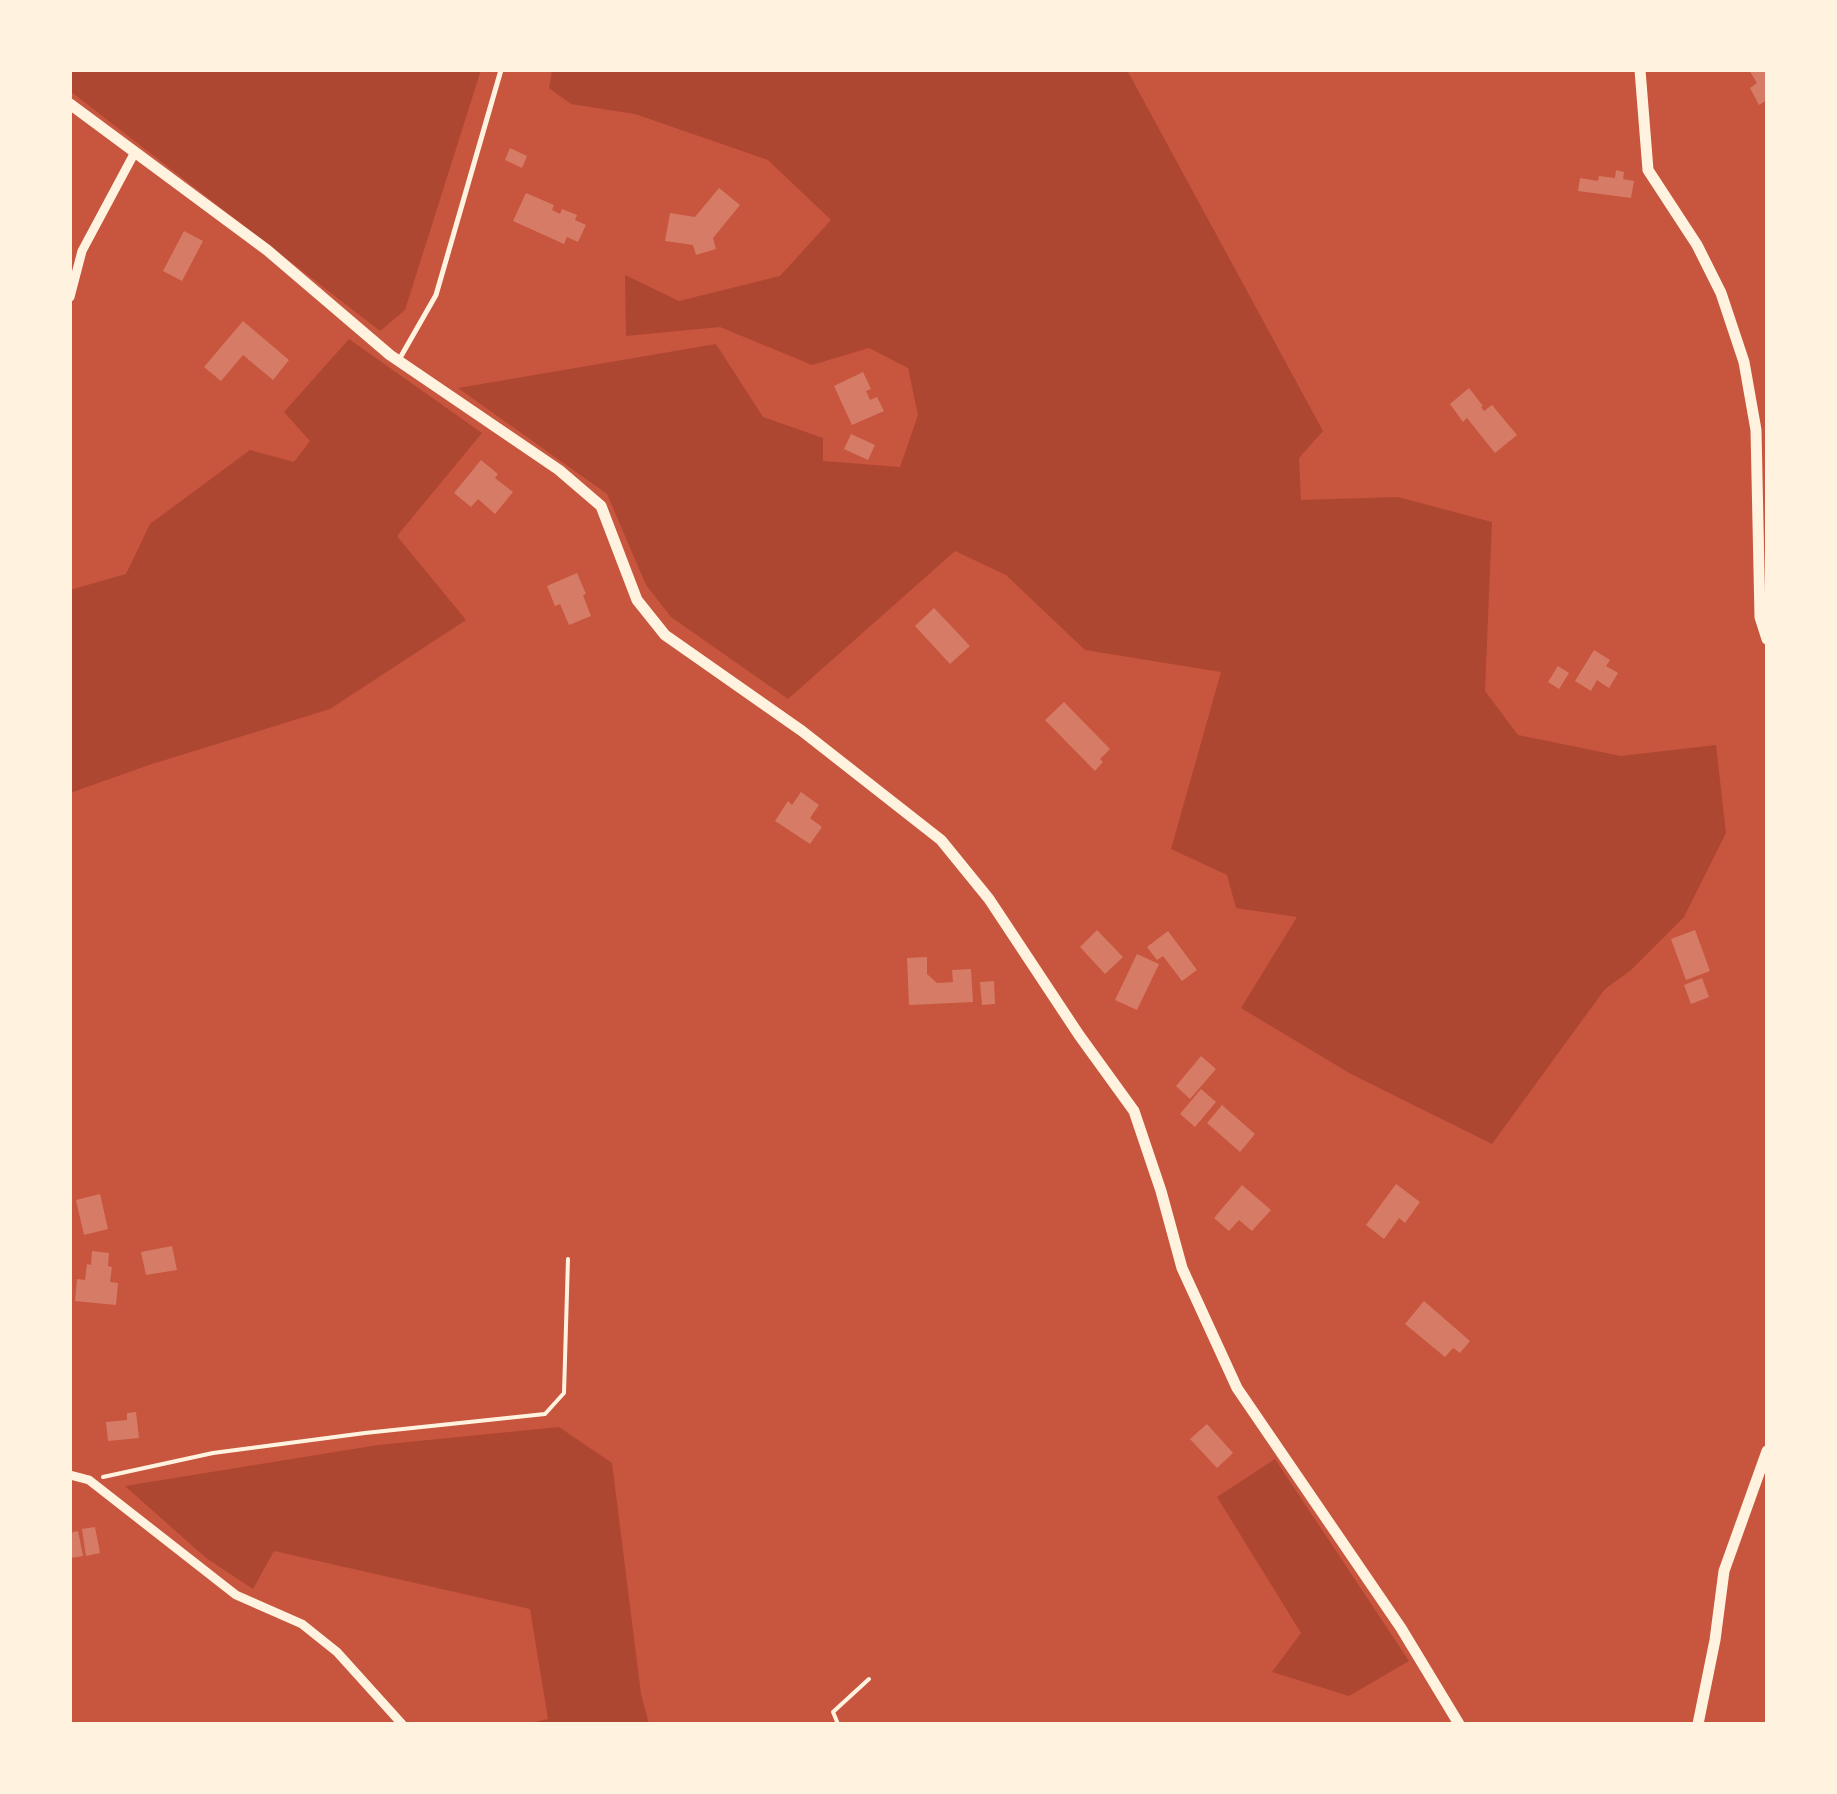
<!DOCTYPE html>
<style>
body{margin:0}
#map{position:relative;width:1837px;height:1794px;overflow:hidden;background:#c8553d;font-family:"Golos Text",sans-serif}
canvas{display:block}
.frame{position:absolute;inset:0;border:72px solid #fff3e0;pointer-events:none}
</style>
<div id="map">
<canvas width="1837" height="1794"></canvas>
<div class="frame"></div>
</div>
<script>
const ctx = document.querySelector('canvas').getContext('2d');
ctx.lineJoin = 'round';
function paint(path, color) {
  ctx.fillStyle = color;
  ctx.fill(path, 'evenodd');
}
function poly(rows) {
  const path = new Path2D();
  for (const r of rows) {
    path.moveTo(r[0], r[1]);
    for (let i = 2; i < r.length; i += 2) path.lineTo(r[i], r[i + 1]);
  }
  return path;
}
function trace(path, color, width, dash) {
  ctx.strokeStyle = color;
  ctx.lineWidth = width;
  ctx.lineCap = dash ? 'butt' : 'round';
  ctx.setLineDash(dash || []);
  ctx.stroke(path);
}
paint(poly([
 [70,70,481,70,405,310,380,331,70,91],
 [552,70,1127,70,1323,431,1299,458,1301,500,1398,497,1492,522,1485,691,1518,735,1621,756,1716,745,1726,833,1684,917,1631,970,1605,989,1492,1144,1351,1074,1241,1008,1297,917,1236,908,1227,875,1171,849,1221,672,1085,650,1006,575,955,551,788,699,671,617,646,585,607,494,458,388,716,344,763,417,823,438,823,461,900,467,918,415,908,368,869,348,812,365,720,327,626,336,625,275,679,301,780,276,831,220,768,160,635,114,571,104,549,88],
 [349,339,482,433,397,536,466,620,330,709,149,765,70,793,70,590,126,574,150,524,250,450,294,462,310,441,284,412],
 [559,1427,612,1463,641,1694,649,1724,526,1724,548,1719,530,1609,274,1551,253,1589,206,1558,125,1486,378,1445],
 [1275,1459,1409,1661,1349,1696,1272,1672,1301,1633,1217,1497]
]), '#ae4732');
paint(poly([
 [1749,70,1767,70,1767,100,1759,105,1750,88,1757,83],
 [510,148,527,156,522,168,505,160],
 [1616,170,1624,172,1623,179,1634,181,1631,198,1578,191,1580,178,1598,181,1599,176,1615,178],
 [719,188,740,205,713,238,716,249,696,255,693,245,665,241,670,213,695,217],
 [526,193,554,205,552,210,560,214,562,209,577,215,575,220,586,225,578,242,567,237,564,244,513,221],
 [184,231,203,241,182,281,163,271],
 [243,321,289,360,273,380,243,355,221,381,204,367],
 [863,372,871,389,866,391,870,400,877,397,884,411,852,425,834,386],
 [1469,388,1483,406,1481,407,1484,411,1492,405,1517,435,1495,453,1467,418,1463,422,1450,404],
 [851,434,875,445,868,460,844,449],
 [481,460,498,474,495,478,513,492,495,514,478,499,471,507,454,493],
 [577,573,586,594,583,595,591,616,569,625,560,604,555,606,547,586],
 [934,608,970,646,950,664,915,626],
 [1594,650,1610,660,1606,666,1618,673,1609,688,1597,680,1591,691,1575,681],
 [1558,666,1569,673,1559,689,1548,682],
 [1064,702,1110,749,1100,759,1103,762,1095,771,1045,720],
 [801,792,819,805,810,818,822,827,810,844,775,821,788,801,792,805],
 [1097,930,1123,957,1105,974,1080,947],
 [1695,930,1710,971,1686,980,1671,939],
 [1168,931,1197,970,1182,981,1163,956,1157,960,1147,947],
 [1137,954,1159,964,1137,1010,1115,1000],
 [927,957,927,974,937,983,953,982,952,970,971,969,973,1002,909,1005,907,958],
 [1702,978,1709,997,1691,1004,1684,985],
 [994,981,995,1004,982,1005,980,982],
 [1201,1056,1216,1069,1190,1099,1176,1086],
 [1201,1089,1216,1102,1195,1127,1180,1114],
 [1222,1105,1255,1134,1240,1152,1207,1123],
 [1396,1184,1420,1202,1405,1223,1399,1218,1384,1239,1366,1225],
 [1242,1185,1271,1210,1252,1231,1239,1220,1229,1231,1214,1218],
 [100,1194,108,1229,84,1235,76,1200],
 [172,1246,177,1270,146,1275,141,1252],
 [92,1251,109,1253,108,1266,112,1267,110,1282,118,1283,116,1305,75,1301,77,1279,85,1280,87,1264,91,1265],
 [1424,1301,1470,1341,1460,1353,1453,1348,1445,1357,1405,1324],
 [136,1412,139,1438,108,1441,106,1422,127,1420,127,1413],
 [1207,1424,1233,1453,1217,1468,1190,1439],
 [95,1527,100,1553,86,1556,82,1529],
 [78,1531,83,1556,70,1558,70,1533]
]), '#d67c66');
trace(poly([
 [103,1477,213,1453,365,1433,545,1414,564,1393,568,1259],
 [838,1724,833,1712,869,1679]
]), '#fff3e0', 4);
trace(poly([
 [400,358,436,295,501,70]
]), '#fff3e0', 5);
trace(poly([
 [70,297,82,251,135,152],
 [70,1475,89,1480,236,1595,302,1624,337,1652,402,1724]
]), '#fff3e0', 9);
trace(poly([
 [1640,70,1648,170,1697,245,1721,293,1744,362,1756,430,1760,617,1767,639],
 [70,104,267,250,390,355,559,470,601,506,637,600,665,635,802,731,941,840,989,899,1079,1035,1134,1111,1161,1191,1182,1268,1237,1388,1401,1628,1459,1724],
 [1698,1724,1715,1640,1724,1571,1767,1451]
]), '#fff3e0', 11);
</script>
